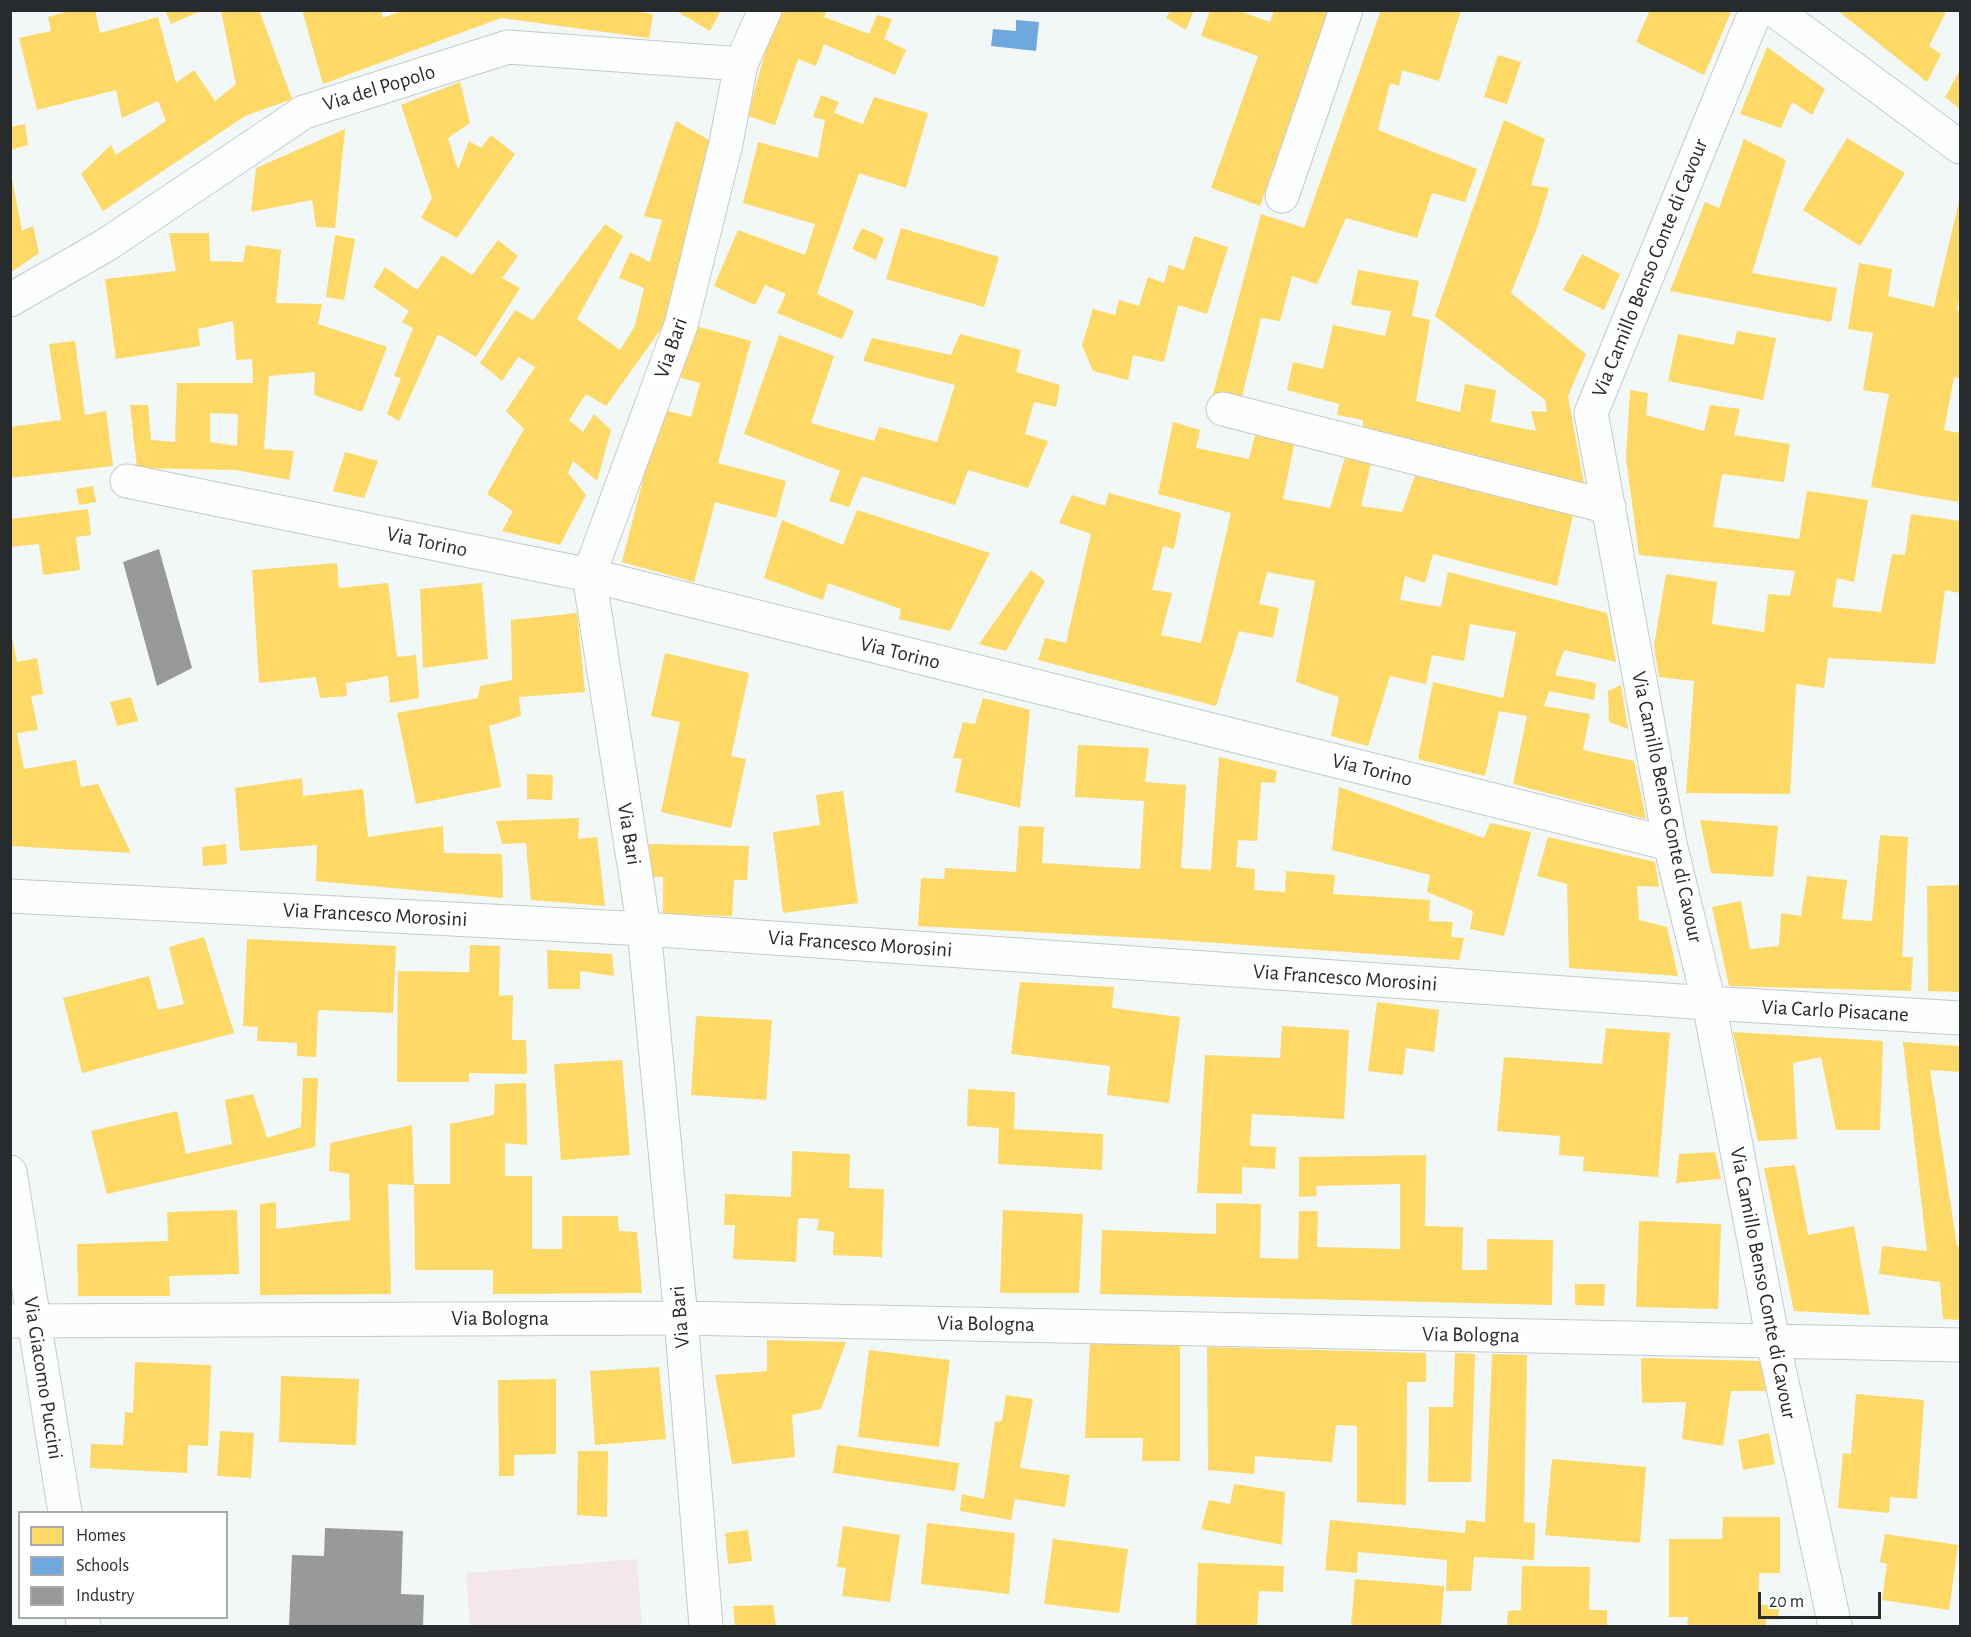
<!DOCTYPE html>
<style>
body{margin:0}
#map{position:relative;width:1971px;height:1637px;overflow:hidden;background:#f2f7f8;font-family:"Alegreya Sans",sans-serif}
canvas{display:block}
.frame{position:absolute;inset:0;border:12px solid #282b2d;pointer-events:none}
.legend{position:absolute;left:18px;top:1511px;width:210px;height:108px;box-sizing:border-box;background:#fff;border:2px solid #a9aaab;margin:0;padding:8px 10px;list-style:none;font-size:18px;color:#282b2d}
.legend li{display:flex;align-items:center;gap:12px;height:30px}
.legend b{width:30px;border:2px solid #a9aaab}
.scale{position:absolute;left:1758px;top:1592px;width:123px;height:27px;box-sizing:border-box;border:3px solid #282b2d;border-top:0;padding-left:8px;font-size:18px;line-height:21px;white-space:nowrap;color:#282b2d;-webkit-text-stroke:4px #fff;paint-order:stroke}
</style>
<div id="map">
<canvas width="1971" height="1637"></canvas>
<div class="frame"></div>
<ul class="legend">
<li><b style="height:16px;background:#ffd966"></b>Homes</li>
<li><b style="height:16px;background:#6fa8dc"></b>Schools</li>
<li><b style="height:16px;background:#999"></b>Industry</li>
</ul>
<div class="scale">20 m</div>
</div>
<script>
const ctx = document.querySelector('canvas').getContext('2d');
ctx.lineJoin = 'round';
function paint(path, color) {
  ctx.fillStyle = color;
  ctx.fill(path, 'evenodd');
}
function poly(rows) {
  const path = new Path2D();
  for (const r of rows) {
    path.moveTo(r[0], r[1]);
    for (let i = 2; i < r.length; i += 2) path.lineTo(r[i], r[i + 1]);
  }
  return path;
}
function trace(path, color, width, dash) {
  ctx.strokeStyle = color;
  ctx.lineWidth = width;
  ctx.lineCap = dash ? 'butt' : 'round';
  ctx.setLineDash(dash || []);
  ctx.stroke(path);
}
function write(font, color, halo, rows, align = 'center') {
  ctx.font = font + ' "Alegreya Sans",sans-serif';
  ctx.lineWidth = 6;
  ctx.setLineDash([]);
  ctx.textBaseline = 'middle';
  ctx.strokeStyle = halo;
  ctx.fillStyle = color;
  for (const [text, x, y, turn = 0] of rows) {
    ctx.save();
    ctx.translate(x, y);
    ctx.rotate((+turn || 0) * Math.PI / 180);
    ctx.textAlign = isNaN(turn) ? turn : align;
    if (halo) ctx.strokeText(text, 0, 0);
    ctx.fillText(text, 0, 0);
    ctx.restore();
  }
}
paint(poly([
 [637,1559,642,1626,470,1626,466,1573]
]), '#f4e7eb');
paint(poly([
 [72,10,95,10,100,33,158,17,176,83,194,70,215,101,236,84,221,11,259,10,292,99,245,116,103,211,81,174,111,145,116,155,166,121,158,101,122,118,116,90,37,110,19,38,51,31,48,17],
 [165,10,203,10,171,24],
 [302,10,381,10,383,18,403,10,629,10,653,14,649,38,501,18,323,84],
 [678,10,721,10,710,31,678,12],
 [776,10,827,10,824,17,869,34,877,15,892,19,884,39,906,50,895,75,824,44,816,66,798,59,775,125,748,116],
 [1171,10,1194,10,1186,30,1166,18],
 [1210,10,1237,10,1270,22,1274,10,1328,10,1260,206,1211,188,1258,56,1201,36],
 [1381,10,1461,10,1439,81,1402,70,1399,86,1390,83,1378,130,1477,169,1465,202,1432,193,1417,238,1346,218,1317,284,1292,276,1280,321,1261,318,1240,405,1212,398,1261,214,1304,228],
 [1650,10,1732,10,1704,75,1636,42],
 [1837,10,1947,10,1929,46,1941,54,1927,82],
 [1767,47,1825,89,1812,115,1792,102,1781,128,1740,114],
 [1498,55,1521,62,1507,104,1484,97],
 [1960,70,1960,109,1945,97],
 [460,82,470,123,448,138,458,170,469,141,481,148,491,135,515,154,457,238,421,218,432,198,401,105],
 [821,95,839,102,834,113,863,124,874,97,928,113,906,188,859,173,817,294,854,311,842,339,777,313,786,294,765,285,755,305,714,286,738,230,805,255,815,224,743,203,758,142,818,158,825,120,813,117],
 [1504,120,1545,139,1531,185,1549,188,1537,228,1511,293,1586,354,1568,396,1586,495,1363,432,1363,420,1337,415,1339,404,1287,390,1293,362,1323,369,1333,325,1385,336,1391,311,1351,305,1358,270,1419,281,1412,316,1430,320,1416,401,1460,412,1465,384,1496,390,1491,422,1536,431,1531,411,1547,412,1545,400,1435,316],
 [676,121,721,147,671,315,606,406,586,394,569,420,583,432,594,414,611,430,597,481,573,461,568,473,586,495,560,545,502,531,513,511,487,494,524,429,506,411,535,367,518,357,502,381,480,363,515,310,533,320,605,224,623,236,577,319,620,350,635,326,644,288,619,278,630,252,650,262,662,220,644,216],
 [25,124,28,145,10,150,10,127],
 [345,129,335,228,316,227,312,200,251,212,256,168],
 [1847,138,1905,173,1860,246,1803,210],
 [1744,139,1786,160,1752,273,1837,288,1831,322,1670,291,1705,202,1719,208],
 [10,168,22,231,33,226,39,253,10,273],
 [1960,197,1960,294,1957,310,1960,311,1960,378,1954,377,1944,430,1960,433,1960,487,1958,502,1871,487,1889,394,1863,390,1873,333,1848,329,1859,263,1892,269,1888,296,1934,307],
 [862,228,884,238,876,260,852,249],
 [901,228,999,257,984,307,886,279],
 [169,233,209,233,210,261,243,262,246,245,281,250,276,303,322,304,318,324,387,347,362,412,314,395,315,372,269,376,264,449,294,451,289,480,236,470,137,468,130,405,148,405,151,440,175,442,177,383,253,383,252,359,236,360,233,321,198,329,200,346,116,359,105,279,176,271],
 [210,413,238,414,237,446,210,442],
 [335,235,355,239,344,300,326,297],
 [1194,236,1228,247,1207,314,1178,305,1164,362,1133,355,1128,380,1093,371,1082,345,1093,309,1115,315,1119,300,1139,306,1148,277,1164,283,1169,265,1184,270],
 [498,240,518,256,502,278,520,288,476,357,438,334,399,421,387,414,401,378,394,376,413,328,402,322,409,311,373,287,385,267,417,290,442,255,472,275],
 [1582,254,1620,274,1604,310,1563,290],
 [692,325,751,341,718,463,786,481,776,518,715,502,694,582,622,562,661,409,691,417,700,383,678,377],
 [1737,331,1776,338,1763,400,1668,381,1678,334,1734,345],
 [960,334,1021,350,1016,372,1060,385,1056,407,1034,402,1025,434,1048,441,1028,488,968,470,955,505,862,476,849,507,829,501,840,471,744,434,779,335,834,356,811,423,874,441,879,427,937,442,955,385,863,361,872,338,951,355],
 [75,341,85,415,106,411,113,466,10,478,10,427,61,420,49,344],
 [1630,390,1648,393,1646,415,1704,431,1710,405,1740,409,1734,435,1790,444,1784,482,1722,474,1713,527,1799,539,1807,491,1868,500,1854,582,1837,578,1832,607,1881,612,1892,554,1905,555,1911,514,1960,521,1960,593,1945,590,1935,664,1828,658,1824,688,1796,684,1790,794,1686,793,1694,681,1659,677,1654,646,1666,574,1717,582,1712,624,1764,632,1768,594,1790,596,1795,571,1639,555,1626,458],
 [1173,422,1200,430,1196,448,1249,459,1255,435,1295,440,1283,499,1330,508,1345,457,1371,463,1361,506,1402,512,1415,476,1573,515,1557,586,1433,554,1425,583,1405,576,1400,600,1441,607,1448,572,1607,613,1616,662,1564,650,1555,675,1596,683,1594,700,1549,691,1544,706,1590,714,1583,750,1634,761,1646,819,1513,784,1527,716,1499,711,1485,776,1418,759,1433,682,1503,698,1516,632,1470,624,1464,661,1432,655,1426,684,1390,676,1368,746,1331,736,1339,697,1296,682,1315,581,1267,572,1259,604,1279,608,1273,638,1239,631,1216,706,1038,660,1045,638,1066,643,1091,534,1059,523,1072,495,1105,506,1109,493,1181,513,1174,549,1163,546,1152,590,1172,593,1161,635,1201,643,1231,513,1158,494],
 [345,452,378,461,364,498,333,491],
 [93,486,96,502,79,505,76,489],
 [88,509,91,535,76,537,80,570,43,575,39,544,10,547,10,519],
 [857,510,990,553,950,631,899,619,901,609,828,583,823,600,764,578,782,520,843,545],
 [337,563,339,588,388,583,397,657,416,655,419,698,390,703,388,676,346,683,347,696,320,698,316,677,259,683,252,570],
 [1031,570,1045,581,1006,651,979,644],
 [482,583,488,659,423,668,420,589],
 [577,613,585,692,519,697,521,716,489,726,501,787,416,804,397,713,478,698,480,686,512,680,511,620],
 [10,627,17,662,37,658,43,694,31,696,38,730,17,733,24,769,76,760,81,787,98,784,131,853,10,846],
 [665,653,749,673,731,756,746,759,731,828,661,812,680,722,651,716],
 [1621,685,1628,729,1609,722,1608,691],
 [131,697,138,721,117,726,110,702],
 [983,698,1030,710,1020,808,955,792,962,759,953,758,963,722,975,724],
 [1078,745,1149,748,1145,782,1186,785,1181,868,1211,870,1219,757,1277,771,1275,783,1261,782,1257,841,1238,840,1236,867,1255,869,1254,890,1285,892,1286,871,1335,875,1333,894,1430,900,1429,921,1453,922,1451,937,1464,938,1459,960,1161,939,918,926,921,878,944,879,945,868,1016,872,1019,826,1044,827,1042,863,1140,869,1144,801,1075,797],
 [527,774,553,775,552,800,527,799],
 [302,778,303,796,363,789,368,837,443,826,444,853,502,854,503,898,316,881,317,845,240,851,235,788],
 [1339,787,1484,838,1490,823,1531,832,1504,936,1470,929,1473,911,1427,892,1430,875,1332,850],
 [843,791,858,903,783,913,773,832,820,825,816,795],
 [579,818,578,839,597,837,605,906,531,900,526,843,502,844,496,821],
 [1700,820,1778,826,1773,877,1711,873],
 [1880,835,1908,837,1902,957,1913,957,1911,991,1729,986,1712,907,1741,901,1750,949,1779,946,1781,913,1801,916,1807,876,1847,880,1842,919,1872,921],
 [1548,837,1655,862,1659,887,1637,886,1639,920,1667,927,1678,976,1569,968,1567,884,1537,876],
 [226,844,227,864,203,866,202,847],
 [649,844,749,846,747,880,734,880,732,916,663,914,663,877,652,877],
 [1960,885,1960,992,1928,991,1927,886],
 [204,937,234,1033,82,1073,63,998,149,976,158,1010,184,1004,169,947],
 [247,939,396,946,393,1013,318,1010,316,1057,297,1056,297,1043,257,1041,258,1027,243,1026],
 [470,945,500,946,499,996,513,995,512,1040,526,1040,527,1074,469,1073,469,1082,397,1082,398,971,469,972],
 [547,950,612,954,614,976,580,971,580,989,548,989],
 [1020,982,1114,987,1112,1008,1180,1017,1169,1103,1107,1095,1110,1066,1011,1054],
 [1377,1002,1439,1010,1434,1052,1406,1048,1403,1075,1368,1071],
 [696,1016,772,1020,766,1100,691,1095],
 [1282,1026,1349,1030,1344,1119,1252,1114,1250,1146,1276,1147,1275,1169,1242,1167,1242,1194,1197,1193,1205,1055,1280,1058],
 [1606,1028,1670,1033,1658,1177,1583,1171,1584,1157,1559,1155,1560,1136,1497,1131,1504,1057,1602,1064],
 [1733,1032,1883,1041,1880,1130,1836,1130,1821,1057,1793,1063,1797,1139,1758,1141],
 [1903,1042,1960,1046,1960,1072,1930,1070,1957,1246,1960,1247,1960,1320,1943,1319,1940,1282,1879,1274,1882,1246,1927,1251],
 [622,1060,630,1155,561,1160,554,1064],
 [303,1078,318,1078,315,1147,107,1194,91,1131,177,1111,186,1154,232,1144,225,1100,253,1094,267,1138,301,1127],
 [526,1083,527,1145,505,1143,505,1176,532,1176,532,1249,562,1249,562,1216,618,1216,619,1231,637,1232,642,1293,493,1294,493,1270,415,1270,414,1184,450,1184,450,1124,494,1115,495,1084],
 [968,1089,1015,1092,1014,1129,1103,1134,1102,1170,998,1164,999,1128,967,1126],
 [412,1125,414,1185,388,1184,391,1294,260,1295,260,1204,276,1202,276,1229,350,1220,349,1174,329,1171,330,1143],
 [792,1151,850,1154,849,1188,884,1189,882,1257,833,1255,834,1232,817,1230,819,1219,798,1218,796,1262,733,1259,735,1225,724,1225,725,1194,791,1197],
 [1715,1152,1721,1179,1676,1183,1679,1154],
 [1426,1155,1425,1226,1463,1227,1462,1270,1487,1270,1487,1239,1553,1240,1552,1305,1100,1294,1102,1230,1216,1234,1216,1203,1261,1204,1260,1258,1298,1259,1299,1211,1318,1211,1317,1247,1400,1249,1400,1184,1316,1186,1317,1196,1299,1197,1299,1157],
 [1795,1165,1808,1235,1854,1226,1870,1315,1794,1311,1764,1168],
 [237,1210,239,1274,169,1276,170,1296,78,1296,77,1244,168,1241,167,1212],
 [1003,1210,1083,1214,1079,1293,1000,1293],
 [1639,1221,1721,1224,1718,1309,1636,1307],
 [1575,1284,1605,1284,1604,1306,1575,1305],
 [767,1340,846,1342,821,1409,792,1415,795,1457,732,1464,715,1375,767,1371],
 [1090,1343,1180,1346,1180,1461,1142,1461,1143,1438,1085,1438],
 [1207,1347,1426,1353,1426,1382,1407,1382,1406,1505,1357,1502,1357,1426,1336,1425,1332,1462,1255,1456,1254,1474,1208,1470],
 [869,1350,950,1360,939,1447,858,1437],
 [1455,1353,1475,1354,1471,1482,1428,1482,1429,1407,1453,1407],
 [1492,1354,1527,1355,1524,1522,1535,1523,1534,1560,1474,1557,1471,1591,1446,1591,1447,1560,1358,1552,1357,1573,1325,1570,1330,1520,1465,1533,1466,1520,1485,1522],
 [1641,1358,1761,1361,1766,1391,1731,1391,1723,1446,1682,1439,1686,1402,1642,1403],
 [135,1362,211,1365,208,1446,188,1445,187,1473,90,1468,91,1444,123,1445,125,1412,133,1413],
 [659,1367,666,1439,595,1445,590,1371],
 [281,1376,359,1379,356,1445,279,1442],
 [556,1379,556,1454,514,1455,514,1476,499,1476,498,1380],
 [1856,1394,1924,1400,1917,1499,1890,1497,1889,1513,1838,1508,1843,1453,1851,1454],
 [1006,1395,1033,1399,1020,1468,1070,1475,1065,1507,1015,1499,1011,1520,960,1511,962,1494,984,1499,995,1422,1002,1421],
 [220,1431,254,1433,251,1478,217,1476],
 [1769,1433,1775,1464,1743,1470,1738,1440],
 [837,1445,959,1463,955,1491,833,1473],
 [578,1451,608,1451,607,1517,577,1515],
 [1552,1459,1646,1467,1640,1543,1545,1535],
 [1234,1484,1285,1492,1282,1545,1201,1529,1209,1500,1230,1504],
 [1723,1517,1780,1517,1780,1573,1759,1573,1758,1605,1779,1605,1778,1620,1766,1619,1766,1626,1687,1626,1688,1617,1669,1617,1669,1539,1722,1539],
 [927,1523,1015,1533,1009,1594,921,1584],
 [843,1526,900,1535,890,1602,842,1596,846,1568,837,1567],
 [748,1530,752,1561,728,1564,725,1533],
 [1885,1534,1958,1545,1949,1610,1882,1600,1887,1564,1880,1562],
 [1053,1539,1128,1549,1119,1613,1044,1604],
 [1198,1563,1284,1566,1283,1592,1259,1591,1257,1626,1196,1626],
 [1522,1566,1590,1567,1589,1610,1607,1610,1607,1626,1507,1626,1508,1611,1521,1610],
 [1355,1579,1444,1586,1441,1626,1351,1626],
 [773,1605,776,1626,735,1626,733,1606]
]), '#ffd966');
paint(poly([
 [1016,20,1039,22,1036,51,991,46,993,29,1016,31]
]), '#6fa8dc');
paint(poly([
 [159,549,192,668,157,686,123,562],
 [325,1528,403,1531,401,1594,424,1595,423,1626,289,1626,292,1555,324,1556]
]), '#999');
const minor = poly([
 [1756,10,1591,413,1670,844,1709,1003,1773,1341,1835,1626],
 [1774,10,1960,147],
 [1282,196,1346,10],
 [10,300,106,245,304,112,508,47,741,64],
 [1223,409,1609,507],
 [127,481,589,575,1670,844],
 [10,896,644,929,1709,1003,1960,1018],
 [10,1172,65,1512],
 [10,1321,681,1318,1960,1345],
 [82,1618,84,1626],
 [706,1626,681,1318,644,929,589,575,681,325,726,143,741,64,765,10]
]);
trace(minor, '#c6cacb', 35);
trace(minor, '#fdfefe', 33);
write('21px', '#282b2d', '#fff', [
 ["Via del Popolo",379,88,-17],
 ["Via Camillo Benso Conte di Cavour",1650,268,-68],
 ["Via Bari",671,348,-71],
 ["Via Torino",427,542,12],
 ["Via Torino",900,653,14],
 ["Via Torino",1372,770,14],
 ["Via Camillo Benso Conte di Cavour",1667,807,78],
 ["Via Bari",629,834,81],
 ["Via Francesco Morosini",375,915,3],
 ["Via Francesco Morosini",860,944,4],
 ["Via Francesco Morosini",1345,978,4],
 ["Via Carlo Pisacane",1835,1011,3],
 ["Via Camillo Benso Conte di Cavour",1763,1283,79],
 ["Via Bari",680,1317,-95],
 ["Via Bologna",500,1319],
 ["Via Bologna",986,1324,1],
 ["Via Bologna",1471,1335,1],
 ["Via Giacomo Puccini",43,1378,81]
]);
</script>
